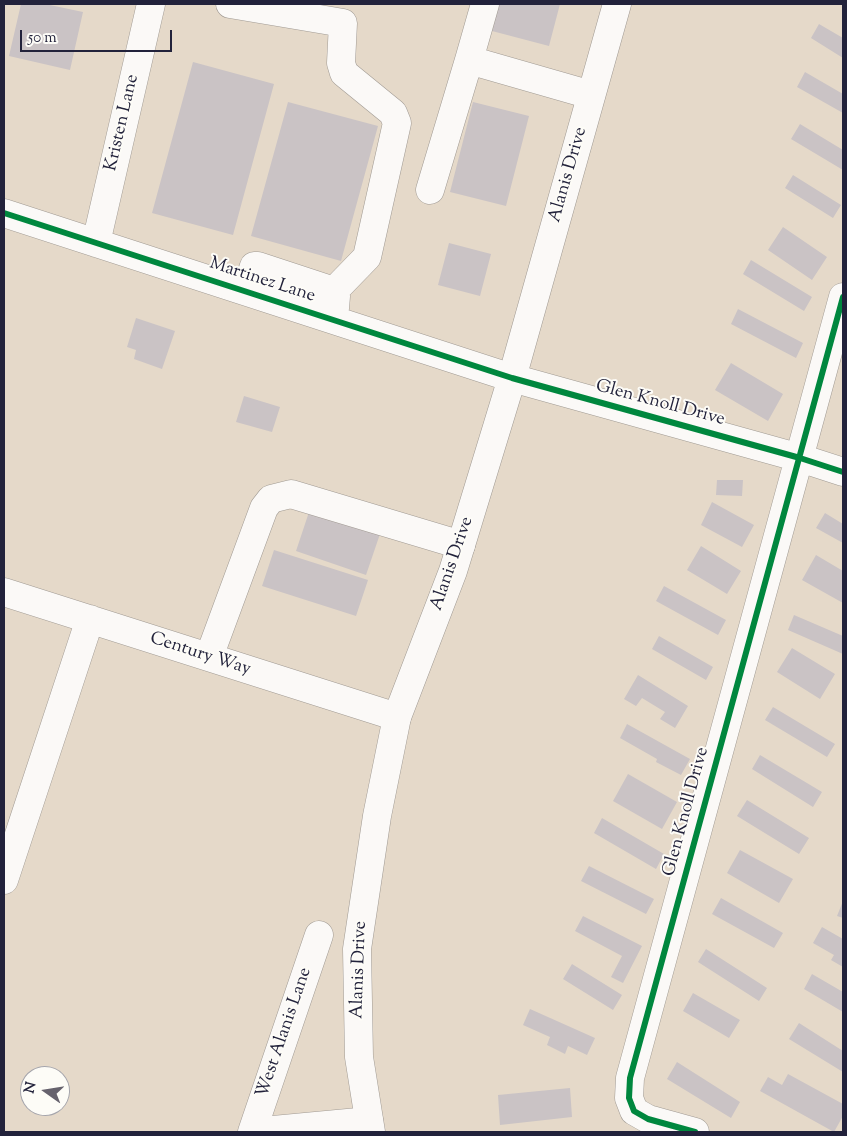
<!DOCTYPE html>
<style>
body{margin:0}
#map{position:relative;width:847px;height:1136px;overflow:hidden;background:#e5d9c9;font-family:"Sorts Mill Goudy",serif}
canvas{display:block}
.frame{position:absolute;inset:0;border:5px solid #22223b;pointer-events:none}
.north{position:absolute;left:20px;top:1066px;width:50px;height:50px;box-sizing:border-box;background:#fdfcf7;border:1px solid #a5a5ac;border-radius:50%;rotate:283deg;font-size:14px;font-weight:700;line-height:20px;text-align:center;color:#22223b}
.north::after{content:'';display:block;margin:auto;width:18px;height:22px;background:#66626d;clip-path:polygon(50% 0,100% 100%,50% 72%,0 100%)}
.scale{position:absolute;left:20px;top:30px;width:152px;height:22px;box-sizing:border-box;border:2px solid #22223b;border-top:0;padding-left:6px;font-size:15px;line-height:18px;white-space:nowrap;color:#22223b;-webkit-text-stroke:4px #fdfcf7;paint-order:stroke}
</style>
<div id="map">
<canvas width="847" height="1136"></canvas>
<div class="frame"></div>
<div class="north">N</div>
<div class="scale">50 m</div>
</div>
<script>
const ctx = document.querySelector('canvas').getContext('2d');
ctx.lineJoin = 'round';
function paint(path, color) {
  ctx.fillStyle = color;
  ctx.fill(path, 'evenodd');
}
function poly(rows) {
  const path = new Path2D();
  for (const r of rows) {
    path.moveTo(r[0], r[1]);
    for (let i = 2; i < r.length; i += 2) path.lineTo(r[i], r[i + 1]);
  }
  return path;
}
function trace(path, color, width, dash) {
  ctx.strokeStyle = color;
  ctx.lineWidth = width;
  ctx.lineCap = dash ? 'butt' : 'round';
  ctx.setLineDash(dash || []);
  ctx.stroke(path);
}
function write(font, color, halo, rows, align = 'center') {
  ctx.font = font + ' "Sorts Mill Goudy",serif';
  ctx.lineWidth = 4;
  ctx.setLineDash([]);
  ctx.textBaseline = 'middle';
  ctx.strokeStyle = halo;
  ctx.fillStyle = color;
  for (const [text, x, y, turn = 0] of rows) {
    ctx.save();
    ctx.translate(x, y);
    ctx.rotate((+turn || 0) * Math.PI / 180);
    ctx.textAlign = isNaN(turn) ? turn : align;
    if (halo) ctx.strokeText(text, 0, 0);
    ctx.fillText(text, 0, 0);
    ctx.restore();
  }
}
paint(poly([
 [21,4,45,4,83,12,70,70,9,56],
 [499,4,560,4,549,46,492,31],
 [819,24,843,38,843,58,811,38],
 [193,62,274,84,233,235,152,213],
 [805,72,843,94,843,113,797,87],
 [288,102,378,126,341,261,251,236],
 [473,102,529,116,506,206,450,192],
 [800,124,843,150,843,170,791,139],
 [793,175,841,205,833,218,785,188],
 [783,227,827,257,812,280,768,250],
 [449,243,491,254,480,296,438,285],
 [751,260,812,297,804,311,743,274],
 [738,309,803,343,796,358,731,324],
 [136,318,175,331,162,369,134,359,136,350,127,347],
 [731,363,783,394,768,421,715,390],
 [244,396,280,407,272,432,236,422],
 [717,480,743,480,742,496,716,495],
 [712,502,754,525,742,547,701,525],
 [311,506,381,531,366,575,296,551],
 [825,513,843,524,843,543,816,528],
 [701,546,741,571,727,594,687,570],
 [274,550,368,580,356,616,262,586],
 [816,555,843,571,843,603,802,580],
 [664,586,726,620,718,635,656,601],
 [794,615,843,636,843,654,788,630],
 [659,636,713,667,706,680,652,649],
 [792,648,835,674,820,699,777,672],
 [638,675,688,706,675,728,660,719,665,712,642,698,636,706,624,699],
 [773,707,835,744,827,757,765,720],
 [627,724,690,759,681,775,656,762,657,759,620,738],
 [760,755,822,792,813,807,752,769],
 [628,774,677,802,662,829,613,801],
 [747,800,809,838,799,854,737,816],
 [602,818,664,854,656,869,594,833],
 [740,850,793,879,779,903,727,873],
 [589,866,654,899,646,914,581,881],
 [721,898,783,933,774,948,712,914],
 [843,901,843,918,837,916],
 [583,916,642,946,623,983,611,977,622,956,575,931],
 [822,927,843,939,843,967,831,960,834,955,813,943],
 [706,949,767,988,759,1001,698,962],
 [572,964,622,995,613,1010,563,979],
 [812,974,843,992,843,1012,804,989],
 [693,993,740,1020,729,1038,683,1011],
 [530,1009,595,1038,587,1055,568,1046,565,1054,547,1045,550,1037,523,1025],
 [799,1023,843,1051,843,1072,789,1039],
 [677,1062,740,1102,731,1118,667,1079],
 [788,1074,843,1104,843,1116,834,1132,760,1091,768,1077,782,1085],
 [570,1088,572,1117,500,1125,498,1095]
]), '#cac3c5');
const minor = poly([
 [230,4,343,23,341,63,344,73,393,113,397,123,367,257,334,291],
 [485,4,469,60,591,95],
 [430,190,469,60],
 [4,213,512,378,800,458,843,472],
 [96,243,151,4],
 [246,291,254,266,258,266,334,291,336,296,335,308],
 [4,592,397,717],
 [209,657,264,508,271,499,291,494,461,545],
 [4,880,90,619],
 [252,1132,319,935],
 [252,1132,369,1121],
 [695,1132,648,1119,634,1111,629,1098,630,1078,843,297]
]);
const major = poly([
 [371,1132,359,1057,357,949,377,816,397,717,453,571,461,545,512,378,617,4]
]);
trace(minor, '#a09a93', 29);
trace(major, '#a09a93', 29);
trace(minor, '#fbf9f7', 28);
trace(major, '#fbf9f7', 28);
trace(poly([
 [4,213,512,378,800,458,843,472],
 [695,1132,648,1119,634,1111,629,1098,630,1078,843,297]
]), '#00873e', 6);
write('18px', '#22223b', '#fdfcf7', [
 ["Kristen Lane",123,123,-77],
 ["Alanis Drive",569,175,-74],
 ["Martinez Lane",262,281,18],
 ["Glen Knoll Drive",660,404,15],
 ["Alanis Drive",453,564,-71],
 ["Century Way",200,655,18],
 ["Glen Knoll Drive",687,812,-75],
 ["Alanis Drive",360,970,-88],
 ["West Alanis Lane",285,1033,-71]
]);
</script>
